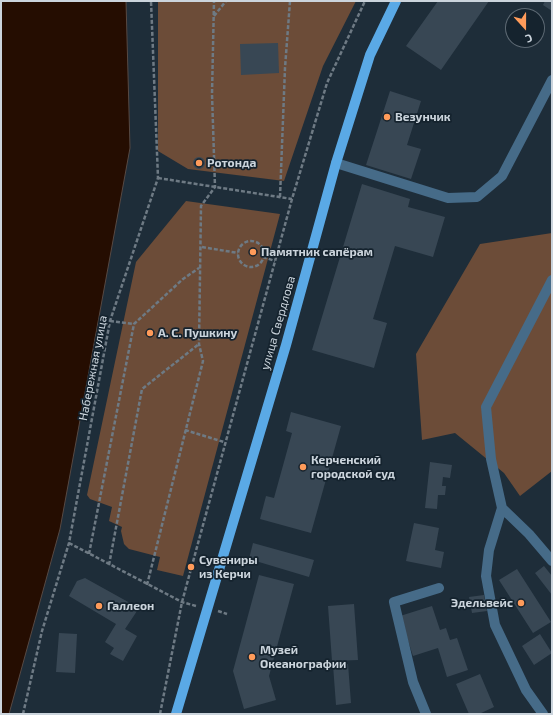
<!DOCTYPE html>
<meta charset="utf-8">
<style>
body{margin:0}
#map{position:relative;width:553px;height:715px;overflow:hidden;background:#1e2d39;font-family:"Exo 2",sans-serif}
canvas{display:block}
.frame{position:absolute;inset:0;border:2px solid #cbd4dc;pointer-events:none}
.north{position:absolute;left:505px;top:8px;width:40px;height:40px;box-sizing:border-box;background:#15232e;border:1px solid #5e6a74;border-radius:50%;rotate:159deg;font-size:11px;font-weight:700;line-height:16px;text-align:center;color:#cbd4dc}
.north::after{content:'';display:block;margin:auto;width:14px;height:18px;background:#ff9b5a;clip-path:polygon(50% 0,100% 100%,50% 72%,0 100%)}
</style>
<div id="map">
<canvas width="553" height="715"></canvas>
<div class="frame"></div>
<div class="north">С</div>
</div>
<script>
const ctx = document.querySelector('canvas').getContext('2d');
ctx.lineJoin = 'round';
function paint(path, color) {
  ctx.fillStyle = color;
  ctx.fill(path, 'evenodd');
}
function poly(rows) {
  const path = new Path2D();
  for (const r of rows) {
    if (r.length === 3) {
      path.moveTo(r[0] + r[2], r[1]);
      path.arc(r[0], r[1], r[2], 0, 2 * Math.PI);
      continue;
    }
    path.moveTo(r[0], r[1]);
    for (let i = 2; i < r.length; i += 2) path.lineTo(r[i], r[i + 1]);
  }
  return path;
}
function trace(path, color, width, dash) {
  ctx.strokeStyle = color;
  ctx.lineWidth = width;
  ctx.lineCap = dash ? 'butt' : 'round';
  ctx.setLineDash(dash || []);
  ctx.stroke(path);
}
function write(font, color, halo, rows, align = 'center') {
  ctx.font = font + ' "Exo 2",sans-serif';
  ctx.lineWidth = 3.5;
  ctx.setLineDash([]);
  ctx.textBaseline = 'middle';
  ctx.strokeStyle = halo;
  ctx.fillStyle = color;
  for (const [text, x, y, turn = 0] of rows) {
    ctx.save();
    ctx.translate(x, y);
    ctx.rotate((+turn || 0) * Math.PI / 180);
    ctx.textAlign = isNaN(turn) ? turn : align;
    if (halo) ctx.strokeText(text, 0, 0);
    ctx.fillText(text, 0, 0);
    ctx.restore();
  }
}
paint(poly([
 [158,1,356,1,323,66,284,181,188,169,158,151],
 [186,201,280,214,183,576,157,570,160,557,129,549,124,544,121,531,122,527,109,521,112,507,90,499,87,495,136,262],
 [552,233,552,471,520,496,504,473,455,433,422,440,416,354,480,244]
]), '#6c4c38');
const water = poly([
 [1,1,126,1,130,148,60,529,9,714,1,714,1,1]
]);
paint(water, '#250d01');
trace(water, '#574943', 1);
paint(poly([
 [438,1,489,1,441,70,406,46],
 [545,1,552,1,552,11,543,5],
 [278,43,279,73,241,75,240,44],
 [390,91,421,101,407,145,421,149,411,179,366,165],
 [199,163,6],
 [362,184,410,199,408,207,445,217,433,257,395,246,373,319,387,323,374,368,312,350],
 [291,412,341,426,311,533,260,519,266,496,274,498,292,433,286,431],
 [430,462,452,465,450,478,443,477,442,486,446,486,445,495,438,495,437,509,425,508],
 [414,523,439,528,435,550,444,552,441,568,406,561],
 [253,543,314,560,309,577,249,559],
 [544,566,552,576,552,595,535,573],
 [517,569,551,622,533,633,499,580],
 [259,575,294,584,269,676,276,700,244,709,233,671],
 [85,578,139,608,125,629,137,636,123,661,110,654,114,648,105,642,116,624,69,596,77,581],
 [484,595,487,611,472,613,469,597],
 [354,604,358,660,332,661,328,606],
 [432,606,440,630,446,628,450,640,457,638,468,670,447,677,438,648,413,656,400,616],
 [59,633,77,634,75,673,56,672],
 [540,634,552,653,534,665,522,646],
 [348,664,351,703,336,705,333,665],
 [480,674,494,707,479,714,469,714,456,684]
]), '#384754');
trace(poly([
 [214,16,226,1],
 [158,178,292,199],
 [280,197,285,68,290,1],
 [251,254,13],
 [202,247,238,253],
 [263,257,275,261],
 [110,321,134,324],
 [185,430,224,442],
 [69,543,182,602,196,606],
 [89,554,134,324,183,279,199,268],
 [109,565,142,389,199,344],
 [147,585,203,361,199,344,201,206,215,187,212,94,214,1],
 [218,611,227,614],
 [23,714,42,631,69,543,110,321,158,178,151,1],
 [160,714,182,602,292,199,327,83,365,1]
]), '#6e7a84', 2.5, [4, 2]);
trace(poly([
 [336,163,448,198,477,197,502,176,552,80],
 [502,508,491,459,486,407,552,280],
 [502,508,489,550,486,576,495,625,526,690,543,714],
 [502,508,529,534,552,561],
 [426,714,413,682,394,602,439,588]
]), '#466b88', 10);
trace(poly([
 [176,714,286,345,336,163,370,55,396,1]
]), '#5aa9e6', 10);
for (const [x, y, r, color] of [
 [387,117,4,"#ff9b5a"],
 [199,163,4,"#ff9b5a"],
 [253,252,4,"#ff9b5a"],
 [150,333,4,"#ff9b5a"],
 [303,467,4,"#ff9b5a"],
 [191,567,4,"#ff9b5a"],
 [521,603,4,"#ff9b5a"],
 [99,606,4,"#ff9b5a"],
 [252,657,4,"#ff9b5a"]
]) {
  const dot = new Path2D();
  dot.arc(x, y, r, 0, 2 * Math.PI);
  ctx.fillStyle = color;
  ctx.fill(dot);
  trace(dot, '#15232e', 1.5);
}
write('bold 12px', '#cbd4dc', '#15232e', [
 ["Везунчик",395,117],
 ["Ротонда",207,163],
 ["Памятник сапёрам",261,252],
 ["А. С. Пушкину",158,333],
 ["Керченский",311,460],
 ["городской суд",311,474],
 ["Сувениры",199,560],
 ["из Керчи",199,574],
 ["Эдельвейс",513,603,"right"],
 ["Галлеон",107,606],
 ["Музей",260,650],
 ["Океанографии",260,664]
], 'left');
write('12px', '#cbd4dc', '#15232e', [
 ["улица Свердлова",278,323,-74],
 ["Набережная улица",93,368,-79]
]);
</script>
